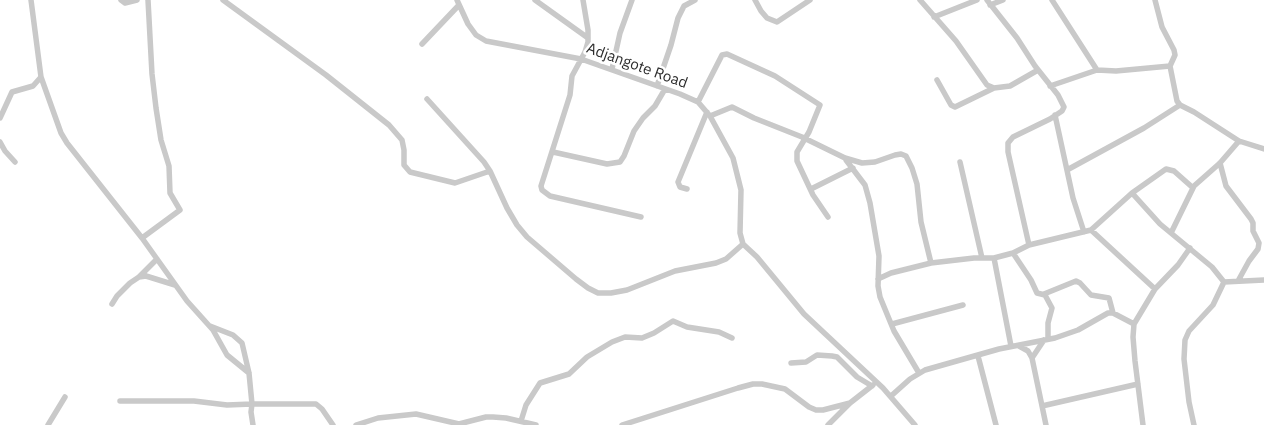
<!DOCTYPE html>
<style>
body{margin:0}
canvas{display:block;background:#fff}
</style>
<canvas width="1264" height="425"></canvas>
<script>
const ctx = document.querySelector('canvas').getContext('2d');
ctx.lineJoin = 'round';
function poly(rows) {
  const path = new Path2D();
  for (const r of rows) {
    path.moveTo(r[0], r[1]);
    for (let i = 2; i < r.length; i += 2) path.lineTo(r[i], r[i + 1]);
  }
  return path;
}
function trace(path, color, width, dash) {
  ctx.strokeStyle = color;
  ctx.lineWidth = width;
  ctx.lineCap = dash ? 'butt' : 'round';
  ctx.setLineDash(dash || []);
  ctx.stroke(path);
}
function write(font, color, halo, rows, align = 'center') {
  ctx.font = font + ' "IBM Plex Sans",sans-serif';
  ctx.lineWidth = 5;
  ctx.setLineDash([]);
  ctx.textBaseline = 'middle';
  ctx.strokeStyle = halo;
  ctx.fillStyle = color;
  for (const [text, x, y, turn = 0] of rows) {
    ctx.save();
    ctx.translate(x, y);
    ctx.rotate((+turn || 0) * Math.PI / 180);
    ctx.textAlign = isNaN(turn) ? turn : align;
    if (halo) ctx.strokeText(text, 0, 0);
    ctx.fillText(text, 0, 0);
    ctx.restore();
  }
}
trace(poly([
 [31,0,41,77,61,133,67,143,142,238,187,301,213,330,227,355,249,373],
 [121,0,125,3,137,0],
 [223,0,326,75,389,125,402,140,404,150,404,165,410,172,455,183,490,171],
 [457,0,468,24,476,35,486,41,581,59,680,94,698,102,710,116,733,158,741,190,740,233,743,244,757,257,804,314,883,388,915,425],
 [535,0,588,38],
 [583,0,588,30,588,42,585,52,572,76,570,95,541,186,542,190,550,196,641,217],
 [755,0,761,11,767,18,777,22,810,0],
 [920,0,956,41,987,85,994,88,1010,86,1038,70],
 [1052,0,1097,70],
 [1155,0,1162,27,1174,50,1175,55,1170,66,1177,101,1180,105,1194,112,1239,141,1264,149],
 [990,5,1003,0],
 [934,17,977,0],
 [422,44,459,5],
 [612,69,620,33,632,0],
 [937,80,951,105,955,107,994,88],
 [657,86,671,45,678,18,684,6,695,0],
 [1050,86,1097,70,1116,71,1170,66],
 [427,99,484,162,490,171,507,208,517,225,527,237,576,279,588,288,598,293,611,293,627,290,675,271,716,263,726,259,743,244],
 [698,102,721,57,722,55,727,54,775,76,820,105,809,132,797,152,797,161,813,195,828,217],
 [1055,115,1073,198,1084,232],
 [710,116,732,107,754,118,802,137,845,158,862,163,875,162,895,155,901,154,906,156,912,168,917,184,921,222,931,263],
 [0,118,12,92,33,86,41,77],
 [0,142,5,151,15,162],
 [553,152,607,164,620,162,624,156,634,131,643,118,655,106,665,89],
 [846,160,865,185,870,203,879,256,878,286,880,297,894,331,919,373],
 [960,162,982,258],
 [1220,163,1226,186,1251,219,1253,223,1253,231,1259,243,1258,249,1249,261,1238,281],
 [1067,170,1144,128,1180,105],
 [687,189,680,187,678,182,707,112],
 [811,189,853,168],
 [1132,193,1160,224,1212,267,1224,282,1264,280],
 [1091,230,1155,289],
 [1171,233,1194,186],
 [142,238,180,210,170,193,169,166,161,140,156,108,152,74,148,0],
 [1029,245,1091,230,1132,193,1166,169,1174,171,1192,187,1194,186,1220,163,1239,141],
 [1013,253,1031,280,1037,293,1045,295,1052,308,1048,323,1048,339],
 [994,258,1011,346],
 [139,277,146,276,175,285],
 [878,279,891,273,931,263,974,258,994,258,1013,253,1029,245,1008,152,1008,143,1013,137,1050,119,1062,111,1064,107,1058,95,1035,66,1017,38,987,0],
 [1044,294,1076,281,1080,283,1091,295,1109,298,1113,313],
 [112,304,117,296,130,283,139,277,157,259],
 [892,324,963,305],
 [210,326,233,335,242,343,249,373,252,404,316,404,322,409,333,425],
 [1019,346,1028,351,1032,358,1046,425],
 [978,356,996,425],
 [1032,358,1044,340],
 [791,363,806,362,817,355,832,356,837,357,857,377,872,386],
 [891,396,910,379,925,370,999,349,1055,338,1078,330,1108,313,1113,313,1134,324],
 [120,401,194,401,227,405,252,404,251,412,253,425],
 [1042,406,1138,384],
 [521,421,526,405,540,383,569,374,587,357,612,342,625,337,642,338,654,333,673,321,687,327,719,332,732,338],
 [48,425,65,397],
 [356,425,378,418,416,414,459,424,486,417,493,417,506,418,536,425],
 [622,425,738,388,753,384,762,384,785,389,809,407,816,410,823,410,850,403],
 [828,425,850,403,873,385],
 [1143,425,1135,361,1133,337,1134,324,1155,289,1178,265,1190,248],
 [1194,425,1189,402,1184,359,1185,340,1189,331,1213,305,1224,282]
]), '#c9c9c9', 5.5);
write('15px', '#2c2c2c', '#fff', [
 ["Adjangote Road",637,66,20]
]);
</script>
